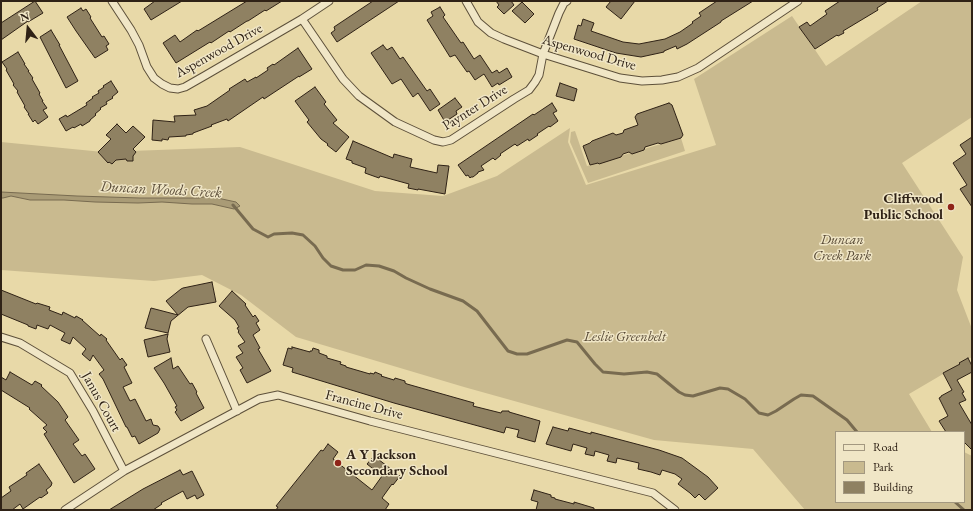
<!DOCTYPE html>
<style>
body{margin:0}
#map{position:relative;width:973px;height:511px;overflow:hidden;background:#e8d9a8;font-family:"EB Garamond",serif}
canvas{display:block}
.frame{position:absolute;inset:0;border:2px solid #2f2216;pointer-events:none}
.legend{position:absolute;left:835px;top:431px;width:130px;height:72px;box-sizing:border-box;background:#f0e6c6;border:1px solid #a39880;margin:0;padding:5px 7px;list-style:none;font-size:12px;color:#2f2216}
.legend li{display:flex;align-items:center;gap:8px;height:20px}
.legend b{width:20px;border:1px solid #a39880}
.north{position:absolute;left:8px;top:8px;width:40px;height:40px;-webkit-text-stroke:3px #f0e6c6;paint-order:stroke;rotate:344deg;font-size:11px;font-weight:700;line-height:16px;text-align:center;color:#2f2216}
.north::after{content:'';display:block;margin:auto;width:14px;height:18px;background:#2f2216;clip-path:polygon(50% 0,100% 100%,50% 72%,0 100%)}
</style>
<div id="map">
<canvas width="973" height="511"></canvas>
<div class="frame"></div>
<ul class="legend">
<li><b style="height:5px;background:#f0e6c6"></b>Road</li>
<li><b style="height:11px;background:#c9ba8f"></b>Park</li>
<li><b style="height:11px;background:#8f8162"></b>Building</li>
</ul>
<div class="north">N</div>
</div>
<script>
const ctx = document.querySelector('canvas').getContext('2d');
ctx.lineJoin = 'round';
function paint(path, color) {
  ctx.fillStyle = color;
  ctx.fill(path, 'evenodd');
}
function poly(rows) {
  const path = new Path2D();
  for (const r of rows) {
    path.moveTo(r[0], r[1]);
    for (let i = 2; i < r.length; i += 2) path.lineTo(r[i], r[i + 1]);
  }
  return path;
}
function trace(path, color, width, dash) {
  ctx.strokeStyle = color;
  ctx.lineWidth = width;
  ctx.lineCap = dash ? 'butt' : 'round';
  ctx.setLineDash(dash || []);
  ctx.stroke(path);
}
function write(font, color, halo, rows, align = 'center') {
  ctx.font = font + ' "EB Garamond",serif';
  ctx.lineWidth = 3;
  ctx.setLineDash([]);
  ctx.textBaseline = 'middle';
  ctx.strokeStyle = halo;
  ctx.fillStyle = color;
  for (const [text, x, y, turn = 0] of rows) {
    ctx.save();
    ctx.translate(x, y);
    ctx.rotate((+turn || 0) * Math.PI / 180);
    ctx.textAlign = isNaN(turn) ? turn : align;
    if (halo) ctx.strokeText(text, 0, 0);
    ctx.fillText(text, 0, 0);
    ctx.restore();
  }
}
paint(poly([
 [922,1,972,1,972,117,902,163,963,257,957,290,972,329,972,357,909,394,932,432,836,432,836,502,964,502,964,452,972,456,972,510,805,510,753,449,654,440,464,387,296,337,241,295,202,275,154,281,1,270,1,142,103,152,240,147,375,191,443,196,497,176,570,128,568,142,586,185,716,145,694,79,792,16,826,66],
 [575,131,587,166,681,138,685,151,588,183,570,142,571,132]
]), '#c9ba8f');
const water = poly([
 [1,192,77,196,140,198,199,198,208,196,236,202,240,206,234,209,212,204,192,204,162,202,138,203,95,202,64,200,30,200,11,196,3,198,1,198,1,192]
]);
paint(water, '#a99b76');
trace(water, '#786b50', 1);
trace(poly([
 [233,205,253,229,268,237,274,234,292,233,303,235,315,246,323,258,331,266,343,270,355,270,366,265,379,266,394,271,406,278,430,289,463,301,477,311,508,351,517,354,527,354,567,340,577,342,595,364,603,372,624,374,647,372,657,374,679,392,685,395,693,396,720,388,728,389,745,399,759,413,768,415,776,411,794,399,801,395,813,396,847,420,857,432],
 [955,502,964,510]
]), '#786b50', 3);
const building = poly([
 [35,1,43,13,28,22,28,21,1,40,1,23,35,1],
 [155,1,182,1,151,20,144,9,155,1],
 [247,1,282,1,266,11,265,10,248,21,247,21,230,32,229,31,211,43,210,42,176,63,163,43,175,35,180,42,197,30,198,31,247,1],
 [373,1,399,1,337,42,331,33,335,30,334,27,373,1],
 [496,1,511,1,514,5,504,14,497,7,499,5,496,1],
 [611,1,635,1,621,19,606,7,611,1],
 [717,1,753,1,721,21,721,22,687,44,677,49,676,46,664,51,664,52,641,57,616,53,574,39,578,25,581,26,583,19,594,23,591,31,623,42,639,44,665,39,680,32,693,23,692,22,701,16,699,13,717,1],
 [840,1,888,1,877,8,878,10,843,31,844,33,838,36,837,35,815,49,799,27,807,22,810,26,827,14,825,11,840,1],
 [522,2,534,14,525,23,512,11,522,2],
 [440,7,445,15,443,17,461,43,463,42,474,59,480,55,492,73,497,70,499,73,507,68,512,77,499,85,498,83,492,87,484,74,475,80,469,71,467,72,455,55,450,57,427,20,433,16,431,12,440,7],
 [81,8,83,11,86,9,91,17,90,18,102,37,104,36,109,44,106,46,108,50,95,58,76,31,67,17,81,8],
 [51,30,60,45,59,45,78,81,66,88,40,37,51,30],
 [383,45,387,50,392,47,400,59,403,57,427,91,430,89,440,104,430,111,418,93,413,97,401,79,392,84,371,53,383,45],
 [298,48,312,69,299,77,299,76,264,99,263,97,228,121,227,119,211,125,212,126,193,133,193,134,186,135,186,136,169,137,168,140,162,139,162,141,152,140,153,120,175,122,174,116,196,115,194,110,207,106,230,90,229,89,245,79,247,82,256,77,256,78,268,70,267,68,273,64,274,65,298,48],
 [18,52,25,64,24,64,29,71,28,71,33,78,32,79,40,93,39,94,43,101,42,101,47,108,43,110,48,117,38,124,35,120,33,122,28,114,29,114,24,107,25,106,17,92,18,91,13,85,14,84,6,70,7,69,2,62,18,52],
 [111,81,118,92,112,97,113,98,106,102,107,104,100,108,101,109,95,114,96,115,90,120,90,121,82,126,81,124,74,128,73,127,66,131,59,119,66,115,67,117,87,105,86,103,93,98,92,97,99,93,98,91,104,87,103,86,111,81],
 [560,83,577,89,574,101,556,96,560,83],
 [315,87,326,102,324,104,337,120,333,123,349,137,336,152,327,145,328,144,321,139,307,122,309,120,295,101,315,87],
 [455,98,462,107,456,111,457,114,445,122,438,110,455,98],
 [552,103,557,111,553,113,558,121,550,127,549,126,537,134,538,135,529,141,528,139,517,146,515,144,500,154,501,155,495,160,493,158,481,166,484,170,478,172,478,173,473,177,471,177,470,178,468,175,466,176,458,165,533,114,534,115,552,103],
 [669,103,672,105,683,135,681,138,661,144,658,143,645,147,644,150,632,154,629,152,623,154,621,157,599,164,598,163,590,165,583,146,590,143,592,141,613,133,616,135,623,133,624,130,638,125,635,117,637,114,669,103],
 [117,124,126,133,133,126,145,137,133,149,136,152,133,156,133,161,127,161,126,159,116,160,112,164,109,162,108,163,98,152,111,139,106,135,117,124],
 [972,137,972,207,960,189,967,185,953,163,966,154,960,145,972,137],
 [353,141,393,158,394,154,412,159,410,167,437,173,438,165,449,166,445,194,418,189,418,190,408,188,409,184,380,176,379,178,365,173,366,168,352,163,352,161,346,159,353,141],
 [212,282,216,302,188,307,171,321,168,333,145,328,151,308,178,315,166,301,181,289,183,288,212,282],
 [1,290,36,304,37,303,50,307,49,310,62,315,63,312,75,318,76,316,83,320,82,320,100,336,101,334,107,339,106,340,120,360,122,358,127,365,124,367,132,383,123,387,130,401,135,399,146,421,151,419,153,425,158,426,160,429,158,433,139,444,135,436,132,437,127,427,126,427,103,379,99,374,104,370,93,355,90,361,82,354,86,349,73,337,70,344,61,340,65,333,50,325,48,329,37,325,36,329,28,326,28,325,1,314,1,290],
 [232,291,246,304,245,305,253,317,255,315,259,321,256,323,260,330,253,335,260,348,258,349,271,371,247,383,240,370,243,368,236,357,243,353,238,346,245,342,238,332,239,331,237,328,239,327,235,320,219,306,232,291],
 [168,334,167,339,170,352,148,357,144,340,168,334],
 [292,347,310,352,310,351,312,351,313,348,319,350,319,353,327,356,327,358,341,362,340,364,346,366,346,367,370,374,370,373,374,374,375,372,382,375,381,376,394,380,395,378,405,381,405,383,407,384,474,403,473,406,501,413,502,411,509,411,509,412,540,421,535,442,517,437,519,430,506,427,504,433,394,403,292,372,293,368,283,365,288,348,292,349,292,347],
 [171,358,173,369,178,366,190,384,192,383,197,392,196,393,204,408,181,421,175,412,177,410,175,407,177,406,164,383,154,368,171,358],
 [968,358,972,366,972,372,957,380,964,392,962,393,966,400,959,403,972,425,972,450,964,442,964,432,946,432,939,421,948,416,939,398,941,397,941,396,952,390,943,373,960,364,959,363,968,358],
 [10,372,32,385,35,381,42,385,41,386,58,402,68,417,65,420,79,440,73,444,82,456,85,454,95,469,74,483,44,434,47,432,43,428,47,425,29,409,30,408,1,390,1,377,6,380,10,372],
 [553,427,568,431,569,428,591,434,591,432,659,450,682,458,708,477,718,488,705,500,699,494,695,498,690,493,678,484,682,479,675,474,662,470,660,475,651,472,638,469,639,463,617,458,616,463,607,461,609,455,595,451,594,456,585,454,587,448,573,444,571,451,546,444,553,427],
 [328,444,338,452,333,459,372,490,382,476,367,464,374,456,400,476,393,485,392,484,382,498,389,504,385,510,276,510,278,507,276,506,321,450,323,451,328,444],
 [39,464,52,483,51,486,46,490,48,493,41,498,40,497,23,509,20,504,12,510,1,510,1,498,11,491,9,487,27,475,26,473,39,464],
 [180,470,183,475,192,471,204,495,197,499,195,495,187,499,183,491,161,503,162,504,153,510,109,510,143,489,180,470],
 [534,490,551,495,551,497,555,498,555,499,574,504,574,502,594,508,594,510,536,510,538,502,531,500,534,490]
]);
paint(building, '#8f8162');
trace(building, '#2f2216', 1);
const minor = poly([
 [112,1,131,30,139,45,147,67,154,78,162,84,170,88,178,89,185,87,206,75,302,19,329,1],
 [466,1,478,22,491,33,504,39,543,54,620,78,642,81,662,80,678,77,698,68,798,1],
 [302,19,343,79,359,96,395,122,434,140,443,142,451,140,514,99,529,90,535,82,539,75,543,54,559,13,564,3,567,1],
 [1,337,20,343,70,373,93,411,124,471],
 [206,339,237,411],
 [65,510,124,471,259,399,278,395,370,421,653,493,675,510]
]);
trace(minor, '#5d503a', 9);
trace(minor, '#f0e6c6', 7);
for (const [x, y, r, color] of [
 [951,207,4,"#8f2418"],
 [338,463,4,"#8f2418"]
]) {
  const dot = new Path2D();
  dot.arc(x, y, r, 0, 2 * Math.PI);
  ctx.fillStyle = color;
  ctx.fill(dot);
  trace(dot, '#f0e6c6', 1.5);
}
write('14px', '#2f2216', '#f0e6c6', [
 ["Aspenwood Drive",219,51,-29],
 ["Aspenwood Drive",589,53,16],
 ["Paynter Drive",475,108,-32],
 ["Janus Court",101,402,61],
 ["Francine Drive",364,405,15]
]);
write('bold 14px', '#2f2216', '#f0e6c6', [
 ["Cliffwood",943,199],
 ["Public School",943,215],
 ["A Y Jackson",346,455,"left"],
 ["Secondary School",346,471,"left"]
], 'right');
write('italic 14px', '#564834', '#f0e6c6', [
 ["Duncan",842,240],
 ["Creek Park",842,256],
 ["Leslie Greenbelt",625,337]
]);
write('italic 15px', '#5a4c38', '#f0e6c6', [
 ["Duncan Woods Creek",161,190,3]
]);
</script>
